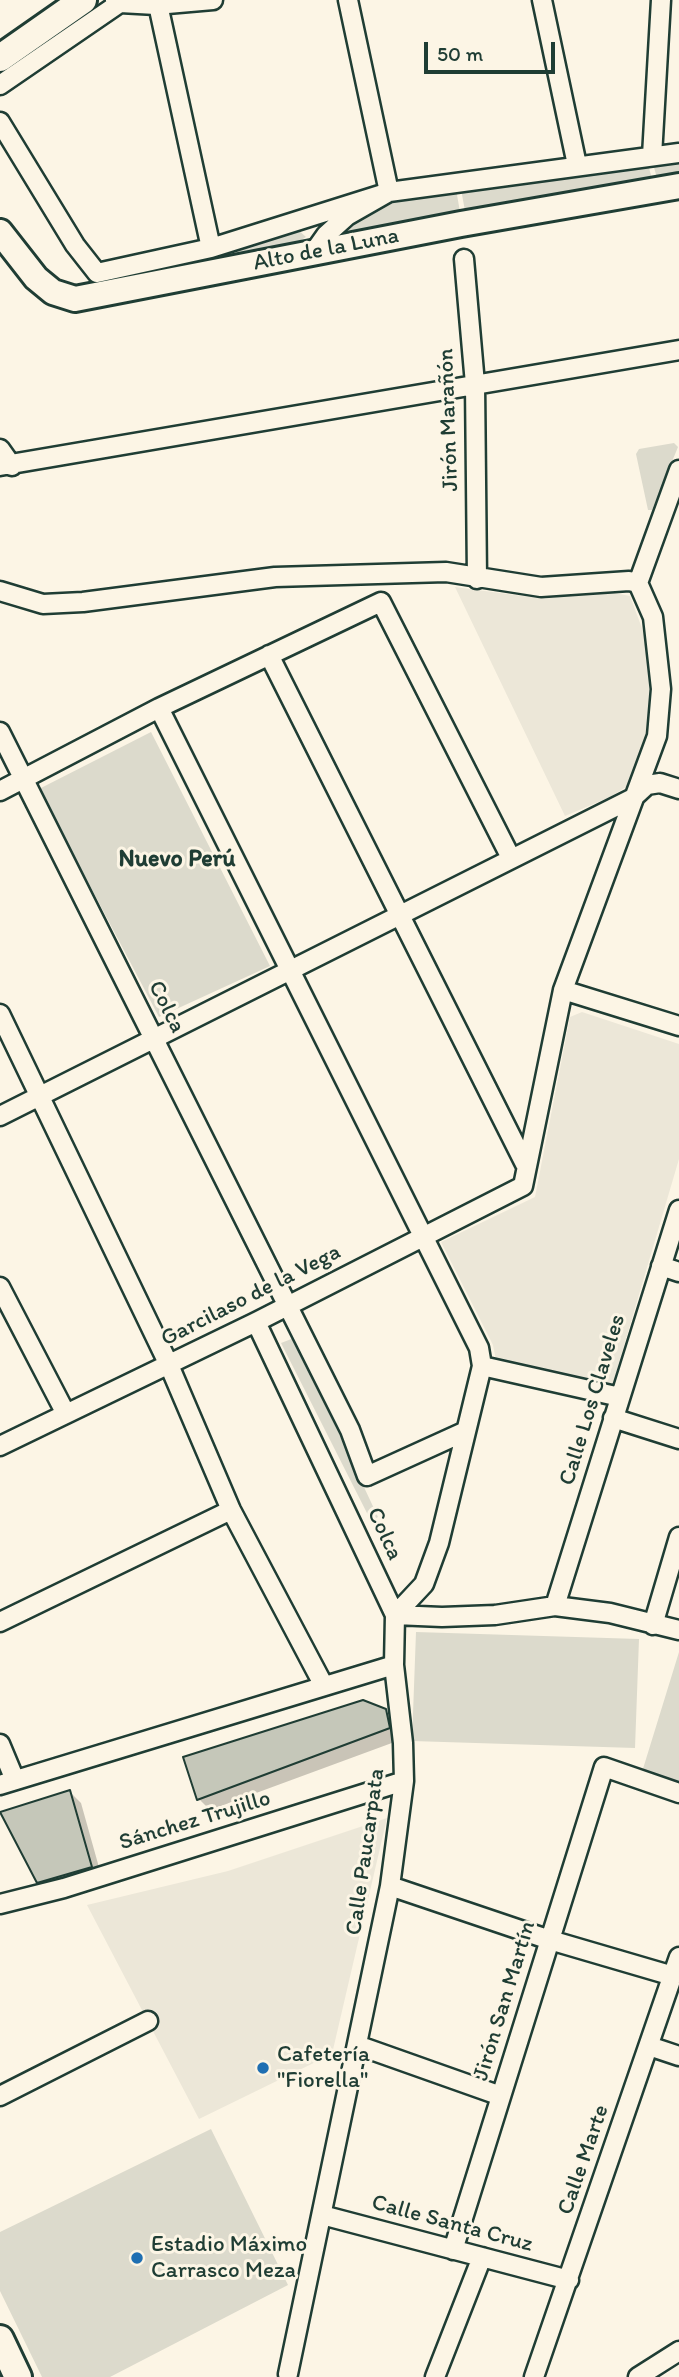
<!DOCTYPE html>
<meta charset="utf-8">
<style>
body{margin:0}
#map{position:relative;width:679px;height:2377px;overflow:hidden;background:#fcf5e5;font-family:Itim,sans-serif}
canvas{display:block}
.scale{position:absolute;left:424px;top:42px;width:131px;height:32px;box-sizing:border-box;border:4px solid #1f3d34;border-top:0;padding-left:9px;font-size:21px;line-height:24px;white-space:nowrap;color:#1f3d34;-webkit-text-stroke:5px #fcf5e5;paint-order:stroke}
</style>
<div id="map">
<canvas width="679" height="2377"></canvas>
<div class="scale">50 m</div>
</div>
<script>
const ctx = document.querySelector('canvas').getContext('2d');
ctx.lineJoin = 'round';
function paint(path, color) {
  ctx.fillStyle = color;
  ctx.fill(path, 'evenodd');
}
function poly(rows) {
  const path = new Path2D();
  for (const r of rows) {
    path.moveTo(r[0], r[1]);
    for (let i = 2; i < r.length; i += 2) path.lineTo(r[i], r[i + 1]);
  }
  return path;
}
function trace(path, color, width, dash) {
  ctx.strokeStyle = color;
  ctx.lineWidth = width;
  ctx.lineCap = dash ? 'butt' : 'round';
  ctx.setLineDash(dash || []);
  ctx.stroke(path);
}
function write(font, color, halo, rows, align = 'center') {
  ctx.font = font + ' Itim,sans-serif';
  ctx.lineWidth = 6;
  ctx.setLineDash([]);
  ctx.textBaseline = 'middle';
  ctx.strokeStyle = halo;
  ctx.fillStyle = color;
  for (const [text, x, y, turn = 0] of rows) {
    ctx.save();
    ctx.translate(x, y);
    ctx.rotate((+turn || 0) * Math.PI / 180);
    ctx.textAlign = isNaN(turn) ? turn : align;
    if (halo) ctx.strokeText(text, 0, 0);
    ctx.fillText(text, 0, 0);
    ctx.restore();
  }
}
paint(poly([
 [455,587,545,599,598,590,630,596,643,631,650,678,648,740,642,758,626,787,610,797,565,816],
 [582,1012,679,1044,679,1159,610,1393,497,1365,493,1345,441,1242,535,1197,570,1017],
 [387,1818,332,2054,199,2119,87,1905,228,1871]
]), '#ece7d8');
paint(poly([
 [679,160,679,174,657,178,653,164],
 [648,164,652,179,465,211,461,189],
 [456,189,460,212,342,236,340,233,348,224,387,201],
 [293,225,306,237,296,243,121,282,119,275],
 [674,443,678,447,652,510,648,510,636,454,639,449],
 [151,732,270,966,159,1017,39,789],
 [294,1338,378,1517,371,1521,281,1343],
 [416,1632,639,1639,635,1748,412,1741],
 [679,1652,679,1783,642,1772],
 [211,2129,288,2285,110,2377,42,2377,0,2291,0,2232]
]), '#dcdacc');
paint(poly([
 [387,1714,399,1725,400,1740,210,1810,199,1799],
 [70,1792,81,1803,102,1878,50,1893,38,1882]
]), '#0003');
const building = poly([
 [363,1700,386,1709,390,1728,197,1800,183,1757,363,1700],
 [70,1790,92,1867,37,1883,0,1812,70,1790]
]);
paint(building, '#c5c7b9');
trace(building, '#1f3d34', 2);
const street = poly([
 [115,0,120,3,156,5,213,0],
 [157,0,211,248],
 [542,0,577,165],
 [0,85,124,0],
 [0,122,75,245,97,273,211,248,389,192,679,153],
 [652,156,661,0],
 [314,252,326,235,347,216,389,192,348,0],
 [464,259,475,384,477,579],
 [0,449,12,466],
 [0,466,679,350],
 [638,583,679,470],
 [0,591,43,604,83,602,275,577,446,572,541,587,629,581,638,583,653,617,661,689,657,736,563,990,523,1186,256,1322,0,1446],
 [269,655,525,1164],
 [159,708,479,1348,482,1366,439,1543,424,1584,395,1615,394,1665,403,1743,404,1781,390,1886,288,2374],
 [0,732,350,1430,367,1476,466,1431],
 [0,791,159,708,381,602,511,858],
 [563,990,679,1026],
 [0,1014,169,1365,231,1510,324,1686],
 [0,1116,633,798,647,785,660,783,679,789],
 [661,1266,679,1272],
 [0,1287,65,1412],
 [256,1322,395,1615,442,1617,495,1615,555,1606,610,1613,679,1630],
 [482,1366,620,1397],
 [613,1418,679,1439],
 [555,1606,679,1210],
 [0,1622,231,1510],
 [653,1625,679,1537],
 [0,1744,15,1780],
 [0,1785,394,1665],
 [390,1886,550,1940,673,1976],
 [0,1904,64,1888,404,1781],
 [357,2045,501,2096],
 [649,2046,679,2056],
 [0,2096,148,2021],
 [322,2215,569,2280],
 [453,2250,604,1767,679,1793],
 [435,2377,482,2257],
 [534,2377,679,1957],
 [638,2377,679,2351]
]);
const secondary = poly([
 [0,232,36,278,53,292,75,299,461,224,679,186]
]);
const primary = poly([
 [0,58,83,0],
 [0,2339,18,2377]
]);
trace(street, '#1f3d34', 23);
trace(secondary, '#1f3d34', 30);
trace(primary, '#1f3d34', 32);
trace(street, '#fcf5e5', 18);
trace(secondary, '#fcf5e5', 24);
trace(primary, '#fcf5e5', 26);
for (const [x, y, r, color] of [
 [263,2068,7,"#1f6fb2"],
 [137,2258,7,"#1f6fb2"]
]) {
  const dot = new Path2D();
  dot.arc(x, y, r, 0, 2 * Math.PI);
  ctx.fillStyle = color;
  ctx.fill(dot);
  trace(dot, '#fcf5e5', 2.5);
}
write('23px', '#1f3d34', '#fcf5e5', [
 ["Alto de la Luna",326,250,-11],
 ["Jirón Marañón",449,420,-92],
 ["Colca",166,1007,63],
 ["Garcilaso de la Vega",251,1296,-27],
 ["Calle Los Claveles",593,1400,-73],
 ["Colca",384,1534,65],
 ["Sánchez Trujillo",195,1821,-17],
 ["Calle Paucarpata",366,1852,-82],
 ["Jirón San Martín",505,2001,-73],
 ["Calle Marte",584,2160,-71],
 ["Calle Santa Cruz",452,2224,15]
]);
write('23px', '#1f3d34', '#fcf5e5', [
 ["Cafetería",277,2055],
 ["\"Fiorella\"",277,2081],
 ["Estadio Máximo",151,2245],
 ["Carrasco Meza",151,2271]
], 'left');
write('bold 24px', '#1f3d34', '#fcf5e5', [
 ["Nuevo Perú",177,860]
]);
</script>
